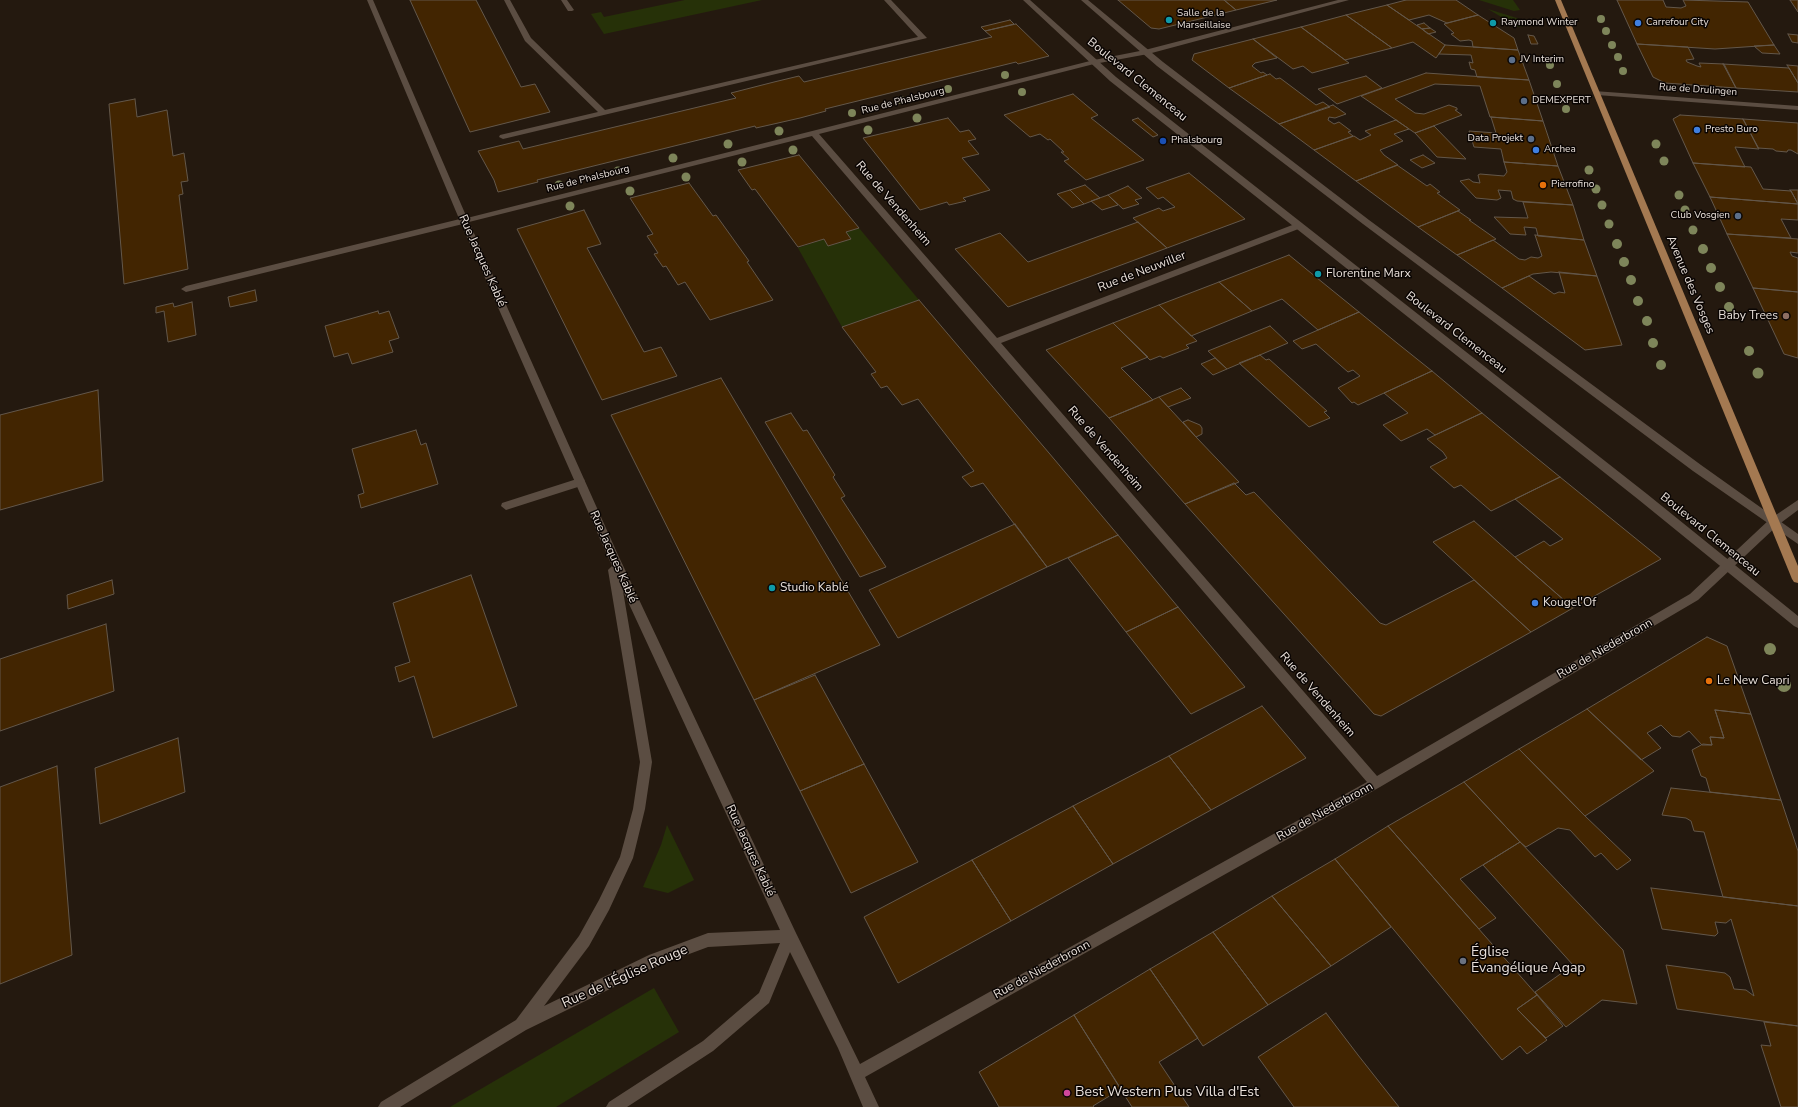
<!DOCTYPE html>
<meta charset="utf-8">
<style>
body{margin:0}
canvas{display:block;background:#24190f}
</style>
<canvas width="1798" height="1107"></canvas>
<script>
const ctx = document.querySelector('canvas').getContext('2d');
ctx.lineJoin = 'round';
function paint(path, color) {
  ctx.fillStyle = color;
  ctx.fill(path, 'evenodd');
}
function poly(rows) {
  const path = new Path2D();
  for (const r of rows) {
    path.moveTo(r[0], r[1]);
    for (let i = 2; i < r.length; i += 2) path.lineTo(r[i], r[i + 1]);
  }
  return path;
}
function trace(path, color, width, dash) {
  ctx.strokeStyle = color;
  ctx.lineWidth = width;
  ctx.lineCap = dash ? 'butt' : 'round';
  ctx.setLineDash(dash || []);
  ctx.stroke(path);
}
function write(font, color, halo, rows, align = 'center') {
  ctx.font = font + ' "Nunito Sans",sans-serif';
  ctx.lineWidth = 3;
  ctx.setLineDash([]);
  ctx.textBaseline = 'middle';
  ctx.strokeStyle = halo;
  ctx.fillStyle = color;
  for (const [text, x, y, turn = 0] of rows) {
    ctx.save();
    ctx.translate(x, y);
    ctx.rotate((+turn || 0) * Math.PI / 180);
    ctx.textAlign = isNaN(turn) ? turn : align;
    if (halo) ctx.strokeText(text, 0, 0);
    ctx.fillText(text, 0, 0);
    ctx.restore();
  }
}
paint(poly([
 [685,0,762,0,604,34,591,14,601,12,604,17],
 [1479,0,1513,0,1520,10,1514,11],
 [1488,9,1523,20,1525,26,1518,27],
 [859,228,919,300,842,327,798,248,824,239,829,246,851,239,846,232],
 [667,825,694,880,668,893,643,887,661,845],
 [654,988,679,1032,556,1107,450,1107]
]), '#263108');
const building = poly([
 [410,0,476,0,521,87,535,84,550,112,470,132,410,0],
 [1118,0,1224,0,1236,10,1159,29,1151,28,1118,0],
 [1224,0,1277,0,1236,10,1224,0],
 [1406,0,1456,0,1478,15,1447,23,1429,15,1409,20,1387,5,1406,0],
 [1617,0,1663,0,1666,7,1681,8,1686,6,1683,0,1748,2,1774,45,1715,49,1637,44,1617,0],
 [1790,0,1798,0,1798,12,1790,0],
 [1387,5,1445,45,1436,58,1413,42,1392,48,1346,15,1387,5],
 [1346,15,1392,48,1345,60,1301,27,1346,15],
 [1478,15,1514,38,1518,50,1473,47,1472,41,1469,40,1460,41,1451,34,1454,33,1444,24,1478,15],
 [1010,20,1014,24,985,31,981,27,1010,20],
 [1424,23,1430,28,1422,29,1417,25,1424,23],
 [1016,24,1049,56,1018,64,1016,62,825,109,826,111,800,118,756,128,755,126,537,180,538,182,498,192,494,180,478,151,519,141,523,149,736,98,731,93,774,82,799,76,804,82,992,37,985,31,1016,24],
 [1301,27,1349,63,1312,73,1303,66,1293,69,1253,39,1301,27],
 [1430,28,1436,32,1428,34,1422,29,1430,28],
 [1788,34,1798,35,1798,43,1792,42,1788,34],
 [1528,35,1534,36,1538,44,1531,44,1528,35],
 [1253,39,1277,58,1255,63,1252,66,1261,73,1263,72,1267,75,1229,88,1192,60,1194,54,1253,39],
 [1637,44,1688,47,1694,59,1686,60,1687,62,1697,66,1701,67,1699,63,1724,64,1736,88,1665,83,1653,77,1637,44],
 [1445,45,1518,50,1529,80,1477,77,1475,70,1471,69,1469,62,1473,63,1471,55,1439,54,1445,45],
 [1774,45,1780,54,1762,53,1754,46,1774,45],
 [1723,64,1789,68,1798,83,1798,92,1736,88,1723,64],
 [1787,65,1798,66,1798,83,1789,68,1787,65],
 [1426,73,1529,80,1543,121,1490,117,1480,86,1435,84,1395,99,1415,113,1424,114,1449,105,1457,108,1457,110,1455,110,1462,115,1415,133,1361,96,1426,73],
 [1270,74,1276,79,1280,78,1316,105,1323,102,1330,107,1279,124,1229,88,1270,74],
 [1366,76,1382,88,1337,104,1318,89,1366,76],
 [1073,94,1098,115,1091,118,1144,160,1086,180,1064,161,1069,159,1061,152,1064,152,1050,139,1048,140,1040,134,1030,137,1004,115,1073,94],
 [135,99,137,117,167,110,173,156,184,153,188,181,181,182,183,194,179,195,188,269,124,284,109,104,135,99],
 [1333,105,1346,114,1335,118,1329,117,1328,120,1334,124,1339,122,1351,131,1348,132,1353,136,1314,150,1279,124,1333,105],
 [1680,115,1743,119,1759,149,1735,147,1745,167,1693,163,1673,119,1680,115],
 [1491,117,1543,121,1558,166,1504,162,1501,149,1474,147,1469,131,1496,133,1491,117],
 [948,118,960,132,969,130,976,139,968,141,979,154,962,158,990,190,963,198,966,201,949,205,947,202,920,210,863,138,948,118],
 [1138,118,1158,135,1153,137,1132,120,1138,118],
 [1743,119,1798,123,1798,154,1791,150,1788,150,1787,152,1776,151,1773,149,1758,148,1743,119],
 [1396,120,1409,129,1394,134,1403,141,1380,150,1384,155,1398,165,1356,181,1314,150,1354,136,1360,140,1371,135,1365,131,1396,120],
 [1434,126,1466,159,1437,157,1415,133,1434,126],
 [799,155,859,228,846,232,851,239,828,246,824,239,798,247,755,189,752,190,738,170,799,155],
 [1423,155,1435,163,1422,168,1410,160,1423,155],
 [1504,162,1558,166,1573,205,1517,201,1513,199,1511,191,1498,190,1501,198,1497,200,1476,198,1460,181,1469,179,1473,182,1480,183,1478,175,1480,174,1504,176,1507,172,1504,162],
 [1693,163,1751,167,1763,189,1791,191,1798,204,1710,197,1693,163],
 [1397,165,1427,186,1430,184,1440,192,1437,193,1460,210,1418,227,1356,181,1397,165],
 [1189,173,1245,219,1167,248,1133,218,1159,208,1163,211,1175,207,1163,197,1158,199,1146,188,1189,173],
 [689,183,713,216,716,215,749,261,747,262,773,300,710,320,685,282,678,285,666,266,663,267,654,254,658,253,647,236,653,234,630,198,689,183],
 [1085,185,1100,198,1084,204,1070,190,1085,185],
 [1128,186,1142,198,1135,200,1139,204,1123,209,1108,195,1128,186],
 [1070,190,1084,204,1072,208,1057,194,1070,190],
 [1790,190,1798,190,1798,204,1791,191,1790,190],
 [1108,195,1118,205,1102,210,1091,201,1108,195],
 [1710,197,1798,204,1798,220,1781,219,1791,238,1727,234,1710,197],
 [1523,202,1573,205,1584,240,1538,236,1536,228,1524,227,1526,235,1510,234,1494,217,1528,218,1523,202],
 [584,210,601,244,587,248,644,352,661,347,677,376,602,400,517,229,584,210],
 [1458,211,1471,220,1469,220,1496,239,1457,255,1418,227,1458,211],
 [1138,222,1167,248,1008,307,955,249,1000,233,1028,262,1138,222],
 [1727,234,1798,239,1798,253,1790,252,1792,256,1798,258,1798,292,1753,288,1727,234],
 [1535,235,1584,240,1597,276,1551,272,1533,274,1502,288,1457,255,1493,240,1519,259,1525,260,1531,257,1538,258,1542,256,1535,235],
 [1289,255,1322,282,1359,312,1318,330,1282,299,1252,311,1219,282,1289,255],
 [1559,272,1597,276,1622,345,1585,350,1502,288,1529,276,1554,294,1559,292,1565,293,1559,272],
 [1219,282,1252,311,1191,336,1159,305,1219,282],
 [1753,288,1798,292,1798,358,1784,354,1753,288],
 [255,290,257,301,230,307,228,297,255,290],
 [919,300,1049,453,1118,535,1047,567,983,483,971,487,962,477,974,471,918,399,902,405,887,386,881,388,871,374,876,372,842,327,919,300],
 [192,302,196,335,168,342,164,311,156,313,156,307,173,303,174,307,192,302],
 [1159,305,1197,341,1186,345,1189,348,1163,358,1160,356,1150,360,1113,323,1159,305],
 [378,311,379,314,389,311,392,319,399,338,389,341,393,352,352,364,348,353,334,357,325,326,378,311],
 [1359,312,1397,343,1432,371,1358,405,1354,402,1352,403,1338,388,1360,376,1353,370,1348,372,1316,344,1302,349,1293,341,1359,312],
 [1113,323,1148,357,1121,368,1153,400,1109,418,1046,350,1113,323],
 [1270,326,1288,343,1227,369,1208,351,1270,326],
 [1260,355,1266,360,1269,359,1327,411,1324,412,1330,418,1309,427,1239,363,1260,355],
 [1215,358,1227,369,1213,375,1201,364,1215,358],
 [1432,371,1482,413,1435,435,1427,429,1401,441,1383,425,1408,413,1384,393,1432,371],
 [721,378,880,645,754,700,611,415,721,378],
 [1181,388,1191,398,1168,407,1159,397,1181,388],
 [98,390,103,481,0,510,0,415,98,390],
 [1159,397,1196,437,1239,482,1185,504,1109,418,1159,397],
 [791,413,803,431,807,430,835,475,833,477,845,496,841,498,886,567,860,577,765,422,791,413],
 [1482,413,1517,442,1560,477,1491,511,1461,485,1454,488,1430,467,1447,458,1443,452,1427,439,1482,413],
 [1188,420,1200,425,1202,428,1202,434,1196,437,1183,422,1188,420],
 [416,430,421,445,426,443,438,484,361,508,358,495,364,493,352,449,416,430],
 [1560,477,1661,559,1573,608,1515,557,1544,541,1550,546,1563,539,1515,499,1560,477],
 [1234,483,1246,495,1254,492,1380,623,1386,625,1474,580,1531,632,1381,716,1374,714,1185,504,1234,483],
 [1474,521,1515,557,1573,608,1531,632,1433,542,1474,521],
 [1015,524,1047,567,898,638,869,590,1015,524],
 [1118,535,1178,607,1126,632,1068,558,1118,535],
 [471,575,517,706,433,738,414,676,399,682,395,667,410,662,393,603,471,575],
 [112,580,114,594,68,609,67,595,112,580],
 [1178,607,1245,687,1191,714,1126,632,1178,607],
 [106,624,114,691,0,731,0,659,106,624],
 [1707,637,1727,646,1751,714,1715,710,1724,738,1710,737,1712,745,1702,745,1689,731,1680,737,1672,736,1661,725,1647,733,1661,748,1641,760,1587,709,1707,637],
 [815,675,864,764,800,791,754,700,815,675],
 [1262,706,1306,758,1211,810,1169,756,1262,706],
 [1587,709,1654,771,1585,816,1519,749,1587,709],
 [1715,710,1751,714,1781,800,1710,792,1706,778,1701,776,1692,750,1703,744,1712,745,1710,737,1724,738,1715,710],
 [178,738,185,792,100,824,95,768,178,738],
 [1519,749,1585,816,1631,860,1617,870,1601,853,1595,857,1570,830,1558,828,1526,847,1520,842,1464,782,1519,749],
 [1169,756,1211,810,1113,864,1073,806,1169,756],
 [864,764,918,862,851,893,800,791,864,764],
 [57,766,72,955,0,984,0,787,57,766],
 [1464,782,1520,842,1460,879,1496,918,1479,929,1388,826,1464,782],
 [1671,788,1781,800,1798,851,1798,906,1723,897,1704,832,1694,831,1691,821,1686,818,1662,815,1671,788],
 [1073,806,1113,864,1011,921,972,860,1073,806],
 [1388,826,1537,995,1517,1009,1547,1040,1527,1054,1520,1046,1502,1060,1335,859,1388,826],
 [1520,842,1623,950,1637,1004,1602,1000,1566,1027,1535,992,1573,965,1483,865,1520,842],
 [1335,859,1391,927,1331,966,1272,896,1335,859],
 [972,860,1011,921,898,983,864,917,972,860],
 [1651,888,1798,906,1798,1026,1677,1009,1666,965,1725,973,1730,977,1734,989,1746,990,1754,996,1731,919,1726,923,1715,922,1718,933,1715,936,1662,929,1651,888],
 [1272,896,1331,966,1268,1005,1213,932,1272,896],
 [1213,932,1268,1005,1203,1046,1150,969,1213,932],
 [1150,969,1198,1038,1159,1062,1189,1107,1132,1107,1074,1015,1150,969],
 [1537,995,1563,1026,1546,1038,1517,1009,1537,995],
 [1326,1013,1358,1055,1399,1107,1294,1107,1258,1057,1326,1013],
 [1074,1015,1121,1089,1093,1106,1094,1107,999,1107,979,1072,1074,1015],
 [1764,1022,1798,1026,1798,1107,1781,1107,1761,1045,1771,1046,1764,1022]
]);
paint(building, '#422501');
trace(building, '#63574a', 1);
paint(poly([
 [504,0,510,0,531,38,605,110,918,37,884,0,891,0,927,38,503,139,499,137,500,135,598,112,525,41,504,0],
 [561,0,567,0,574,10,572,11,568,11,561,0],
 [464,218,468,221,467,223,186,292,181,289,186,286,464,218],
 [580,478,584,479,585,482,584,485,506,510,501,506,502,503,580,478]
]), '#5b4d42');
paint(poly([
 [367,0,373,0,467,218,1094,60,1145,50,1338,0,1349,0,1148,54,1094,64,819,134,997,338,1295,224,1301,224,1301,228,1001,343,1377,776,1690,594,1770,519,1798,500,1798,510,1778,525,1698,600,1380,787,865,1077,879,1107,863,1107,838,1048,790,952,769,1003,713,1051,627,1107,606,1107,609,1102,703,1041,759,993,780,943,708,947,657,966,526,1030,400,1107,378,1107,381,1102,516,1020,579,936,599,900,620,857,633,809,640,762,608,570,612,566,460,221,367,0],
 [812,136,1367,782,860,1064,795,931,618,555,469,222,812,136],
 [623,591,780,930,708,933,649,955,544,1006,589,946,609,910,633,858,645,809,652,762,623,591],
 [1594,91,1798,106,1798,110,1597,95,1593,93,1594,91]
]), '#5b4d42');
paint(poly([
 [1023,0,1030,0,1116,77,1647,494,1798,616,1798,628,1794,626,1639,500,1110,81,1023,0],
 [1081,0,1088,0,1163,62,1369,220,1701,465,1798,534,1798,544,1693,471,1363,224,1157,66,1081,0]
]), '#5b4d42');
paint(poly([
 [1555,0,1561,0,1798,566,1798,583,1794,582,1792,579,1555,0]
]), '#a47951');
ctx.fillStyle = '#7e855a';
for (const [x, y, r] of [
 [1601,19,4],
 [1606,31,4],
 [1612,45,4],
 [1618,57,4],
 [1550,65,4],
 [1623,71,4],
 [1005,75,4],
 [1557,84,4],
 [948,89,4],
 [1022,92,4],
 [901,100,4],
 [1566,109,4],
 [852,113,4],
 [917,118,4.5],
 [868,130,4.5],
 [779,131,4.5],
 [728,144,4.5],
 [1656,144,4.5],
 [793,150,4.5],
 [673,158,4.5],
 [1664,161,4.5],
 [742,162,4.5],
 [1589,170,4.5],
 [618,171,4.5],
 [686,177,4.5],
 [559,185,4.5],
 [1596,189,4.5],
 [630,191,4.5],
 [1679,195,4.5],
 [1602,205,4.5],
 [570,206,4.5],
 [1685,210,4.5],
 [1609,224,4.5],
 [1693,230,4.5],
 [1617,244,5],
 [1703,249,5],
 [1624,262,5],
 [1711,268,5],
 [1631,280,5],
 [1720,287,5],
 [1638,301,5],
 [1729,307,5],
 [1647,321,5],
 [1653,343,5],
 [1749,351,5],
 [1661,365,5],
 [1758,373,5.5],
 [1770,649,6],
 [1784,685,7]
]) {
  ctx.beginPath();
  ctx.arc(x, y, r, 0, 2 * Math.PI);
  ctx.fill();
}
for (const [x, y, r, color] of [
 [1169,20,4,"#0f9aa8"],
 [1493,23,4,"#0f9aa8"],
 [1638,23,4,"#3f7fe0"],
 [1512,60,4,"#5c6f8a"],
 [1524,101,4,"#5c6f8a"],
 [1697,130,4,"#3f7fe0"],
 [1531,139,4,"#5c6f8a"],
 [1163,141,4,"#1a4fb4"],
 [1536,150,4,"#3f7fe0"],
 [1543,185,4,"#e8710a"],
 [1738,216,4,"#5c6f8a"],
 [1318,274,4,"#0f9aa8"],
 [1786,316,4,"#8d6e63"],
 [772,588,4,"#0f9aa8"],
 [1535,603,4,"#3f7fe0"],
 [1709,681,4,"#e8710a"],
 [1463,961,4,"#6b7280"],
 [1067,1093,4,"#d1479c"]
]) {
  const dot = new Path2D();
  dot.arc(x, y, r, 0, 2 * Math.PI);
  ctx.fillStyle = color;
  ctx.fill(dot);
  trace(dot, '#0a0503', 1.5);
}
write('10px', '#e9e0da', '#0a0503', [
 ["Salle de la",1177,14],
 ["Marseillaise",1177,26],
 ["Raymond Winter",1501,23],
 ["Carrefour City",1646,23],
 ["JV Interim",1520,60],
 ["DEMEXPERT",1532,101],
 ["Presto Buro",1705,130],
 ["Data Projekt",1523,139,"right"],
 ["Phalsbourg",1171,141],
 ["Archea",1544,150],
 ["Pierrofino",1551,185],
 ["Club Vosgien",1730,216,"right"]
], 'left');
write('10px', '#e9e0da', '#0a0503', [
 ["Rue de Drulingen",1698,90,4],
 ["Rue de Phalsbourg",903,101,-14],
 ["Rue de Phalsbourg",588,179,-14]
]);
write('12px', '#e9e0da', '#0a0503', [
 ["Boulevard Clemenceau",1137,80,39],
 ["Rue de Vendenheim",893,204,49],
 ["Rue Jacques Kablé",482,261,66],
 ["Rue de Neuwiller",1142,272,-21],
 ["Avenue des Vosges",1690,285,67],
 ["Boulevard Clemenceau",1456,333,38],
 ["Rue de Vendenheim",1105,449,49],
 ["Boulevard Clemenceau",1710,535,39],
 ["Rue Jacques Kablé",613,557,66],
 ["Rue de Niederbronn",1605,649,-30],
 ["Rue de Vendenheim",1317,695,49],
 ["Rue de Niederbronn",1325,812,-29],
 ["Rue Jacques Kablé",750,851,65],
 ["Rue de Niederbronn",1042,970,-29]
]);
write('12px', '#e9e0da', '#0a0503', [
 ["Florentine Marx",1326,274],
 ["Baby Trees",1778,316,"right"],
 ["Studio Kablé",780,588],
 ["Kougel'Of",1543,603],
 ["Le New Capri",1717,681]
], 'left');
write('14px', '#e9e0da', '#0a0503', [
 ["Église",1471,953],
 ["Évangélique Agap",1471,969],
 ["Best Western Plus Villa d'Est",1075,1093]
], 'left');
write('14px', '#e9e0da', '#0a0503', [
 ["Rue de l'Église Rouge",625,977,-24]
]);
</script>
